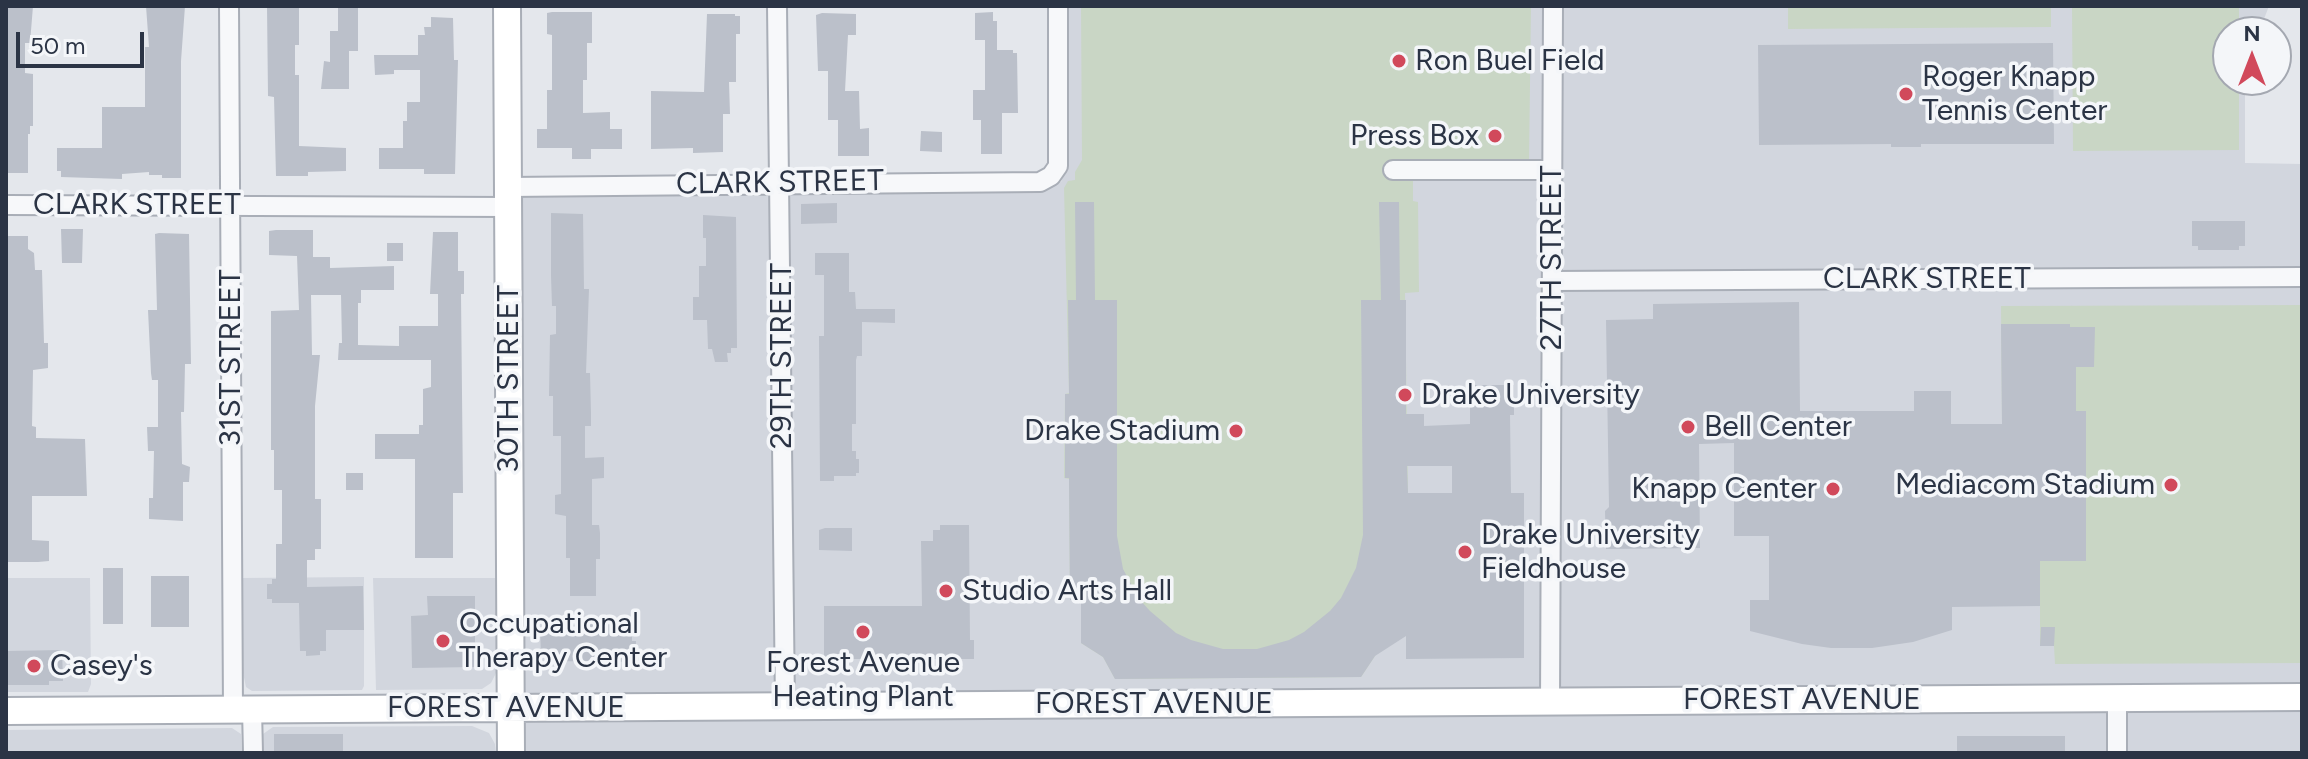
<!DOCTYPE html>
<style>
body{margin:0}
#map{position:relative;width:2308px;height:759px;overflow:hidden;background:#e4e7ec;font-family:Figtree,sans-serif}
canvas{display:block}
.frame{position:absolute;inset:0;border:8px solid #2b3445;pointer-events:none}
.north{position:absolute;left:2212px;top:16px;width:80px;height:80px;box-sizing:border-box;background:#f4f6f9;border:2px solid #a4a8b1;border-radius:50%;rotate:0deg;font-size:22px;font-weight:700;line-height:32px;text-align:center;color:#2b3445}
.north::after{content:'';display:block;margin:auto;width:28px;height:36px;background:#d1495b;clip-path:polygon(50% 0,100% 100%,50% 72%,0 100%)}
.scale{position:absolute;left:16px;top:32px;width:128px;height:36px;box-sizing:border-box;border:4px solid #2b3445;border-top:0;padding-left:10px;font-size:24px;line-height:28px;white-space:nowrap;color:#2b3445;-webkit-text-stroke:6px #f4f6f9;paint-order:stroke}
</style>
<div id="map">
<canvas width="2308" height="759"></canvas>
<div class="frame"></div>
<div class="north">N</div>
<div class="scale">50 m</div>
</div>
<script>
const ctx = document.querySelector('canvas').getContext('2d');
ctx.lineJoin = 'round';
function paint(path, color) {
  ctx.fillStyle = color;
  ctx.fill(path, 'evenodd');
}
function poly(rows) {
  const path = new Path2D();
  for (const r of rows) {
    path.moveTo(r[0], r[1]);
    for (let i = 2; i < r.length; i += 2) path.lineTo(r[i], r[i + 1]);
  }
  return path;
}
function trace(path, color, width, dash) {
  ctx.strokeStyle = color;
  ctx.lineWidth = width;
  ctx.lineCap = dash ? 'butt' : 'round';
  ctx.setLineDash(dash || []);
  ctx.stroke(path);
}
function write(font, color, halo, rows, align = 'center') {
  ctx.font = font + ' Figtree,sans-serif';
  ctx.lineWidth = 7;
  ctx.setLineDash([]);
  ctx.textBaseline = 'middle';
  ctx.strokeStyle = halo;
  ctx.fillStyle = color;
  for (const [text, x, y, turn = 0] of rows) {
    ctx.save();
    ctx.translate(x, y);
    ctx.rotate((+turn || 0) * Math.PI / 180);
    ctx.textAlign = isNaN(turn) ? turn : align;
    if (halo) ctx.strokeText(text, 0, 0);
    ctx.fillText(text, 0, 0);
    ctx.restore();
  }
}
paint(poly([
 [1067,6,2269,6,2259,32,2228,32,2228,80,2245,80,2245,163,2302,164,2302,753,513,753,508,187,1061,182,1068,163],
 [364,577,364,686,362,690,252,691,246,687,242,668,241,578],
 [6,578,90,578,91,684,88,692,6,692],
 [373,578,496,578,496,673,491,683,482,689,376,690],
 [472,726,489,733,495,744,496,753,262,753,263,734,273,727],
 [232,728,241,734,242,753,6,753,6,730]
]), '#d2d6de');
paint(poly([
 [1081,6,1531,6,1529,162,1413,165,1413,201,1418,202,1419,292,1405,293,1408,493,1375,656,1361,677,1115,679,1103,657,1081,643,1081,600,1070,600,1069,479,1064,478,1065,394,1069,393,1064,188,1068,181,1075,180,1075,172,1082,160],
 [1788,6,2051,6,2051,27,1788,29],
 [2072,6,2239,6,2239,32,2228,32,2228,80,2239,80,2239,150,2073,151],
 [2302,305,2302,663,2055,664,2054,646,2040,646,2040,424,2002,424,2001,306]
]), '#c9d6c5');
paint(poly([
 [6,6,33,6,30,43,25,43,25,73,33,74,33,126,30,126,30,134,28,134,28,173,6,173],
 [146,6,185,6,181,61,181,178,162,178,162,175,149,175,149,172,122,174,122,179,61,177,61,171,57,171,57,148,102,148,102,107,145,107,145,47,149,47],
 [267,6,299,6,299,45,295,45,295,75,299,75,299,146,346,148,346,171,308,172,308,176,276,176,274,97,268,96],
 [338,6,358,6,358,51,349,51,349,89,321,89,324,61,330,62,330,31,338,31],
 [552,12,592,12,592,43,587,43,587,80,583,80,583,113,610,112,610,129,622,129,622,149,591,149,591,159,572,159,572,148,537,148,537,129,547,129,547,90,552,90,552,35,547,34,547,13],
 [993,12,993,21,997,21,997,50,1013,50,1013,53,1017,53,1018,113,1002,113,1002,154,981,154,981,120,973,120,973,90,985,90,985,40,975,40,975,13],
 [822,13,856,14,856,35,848,35,845,91,859,91,860,129,869,128,869,156,838,156,838,120,828,120,828,71,818,71,816,15],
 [707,14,735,14,735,16,740,16,740,34,736,34,736,82,729,82,730,114,723,114,723,152,693,153,693,148,651,149,651,91,704,92],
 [431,17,453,18,454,60,458,60,455,174,424,174,424,169,379,169,379,148,403,148,403,121,407,121,407,102,420,102,420,70,394,70,394,74,375,75,374,55,418,55,418,35,425,35,424,27,431,27],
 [2053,43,2054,144,1921,144,1921,147,1891,147,1891,144,1759,145,1758,45],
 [921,131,942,132,942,152,920,151],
 [1075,202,1094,202,1095,300,1117,300,1117,536,1123,569,1139,599,1150,611,1176,633,1191,640,1223,649,1257,649,1289,640,1304,632,1330,611,1341,598,1356,568,1363,535,1361,300,1381,300,1379,202,1399,202,1400,300,1406,300,1406,414,1424,414,1424,426,1470,424,1470,385,1514,385,1514,415,1510,415,1511,493,1524,493,1524,658,1406,659,1406,636,1375,656,1361,677,1115,679,1103,657,1081,643,1081,600,1070,600,1069,478,1065,478,1065,394,1069,394,1068,300,1076,300],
 [1407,466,1452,466,1452,493,1408,493],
 [837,203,837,223,801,224,801,204],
 [551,213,583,214,584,289,589,289,586,373,590,373,591,413,591,426,585,426,585,458,604,457,604,478,592,479,592,525,599,525,600,533,600,559,596,559,596,596,570,596,570,558,566,558,566,516,555,514,555,495,561,494,561,436,553,436,553,396,549,396,550,335,556,334,556,306,552,306,551,276],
 [703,215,736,217,737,348,731,348,731,353,727,353,728,362,715,362,712,349,708,349,707,320,693,320,693,297,699,297,699,266,706,266,706,238,703,238],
 [2192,221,2245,221,2245,246,2239,246,2239,250,2198,250,2198,246,2192,246],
 [61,229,83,229,82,263,62,263],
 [276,230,313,230,313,257,330,257,330,268,394,266,394,290,361,290,361,303,358,303,358,345,399,346,399,326,438,326,438,294,430,294,433,232,458,232,458,271,464,271,464,294,461,294,463,493,453,493,453,558,415,558,415,459,375,459,375,434,419,434,419,425,423,425,423,389,431,387,431,360,338,360,339,343,342,343,341,295,311,295,312,355,320,355,315,406,315,499,321,499,321,549,315,549,315,560,307,560,307,587,363,586,364,630,326,630,326,651,320,651,320,655,306,656,306,651,300,651,299,603,272,603,272,599,267,599,267,584,272,584,272,579,276,579,276,544,282,544,282,490,274,490,274,450,271,450,271,311,299,310,297,256,269,255,269,231],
 [159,233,189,234,191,364,185,364,184,412,181,412,182,464,190,467,189,482,183,482,183,521,149,519,149,498,153,498,154,451,148,451,147,427,158,427,158,380,152,380,151,373,148,310,157,310,155,234],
 [7,236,28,236,28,249,34,253,35,270,42,270,44,343,48,343,48,368,33,370,32,426,36,427,36,438,85,439,87,496,32,496,32,540,49,541,49,561,38,562,6,562],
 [387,243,403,243,403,261,387,261],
 [815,253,849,253,849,292,855,292,856,309,895,309,895,323,862,322,862,356,857,356,856,360,856,424,852,424,852,451,856,451,856,459,859,459,859,473,856,473,856,476,834,476,834,481,820,481,819,336,824,336,824,275,815,275],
 [1799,302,1800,411,1914,411,1914,391,1951,391,1951,424,2002,424,2001,324,2070,324,2070,327,2095,327,2094,367,2076,367,2076,411,2086,411,2086,561,2040,561,2040,606,1952,607,1952,630,1913,642,1872,648,1831,648,1802,644,1750,631,1750,600,1769,600,1769,536,1734,536,1734,443,1699,444,1700,548,1606,549,1605,511,1609,507,1606,320,1653,319,1653,304],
 [346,473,363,473,363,490,346,490],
 [940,525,969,525,970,640,974,640,974,659,824,659,824,606,922,606,921,541,933,541,933,530,940,530],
 [825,528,852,528,852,551,819,550,819,530],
 [103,568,123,568,123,624,103,624],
 [151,576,189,576,189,627,151,627],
 [427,596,475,596,475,667,412,668,411,616,428,615],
 [595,624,632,625,632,641,636,641,636,662,547,661,547,656,541,656,540,627],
 [2041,627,2055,627,2054,646,2040,646],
 [62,650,63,681,49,681,49,685,6,685,6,651],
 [274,734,343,734,343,753,274,753],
 [1957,736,2065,736,2065,753,1957,753]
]), '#bbc0ca');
const street = poly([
 [229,6,233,709],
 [777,6,785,706],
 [1393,170,1552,170],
 [508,187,1040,182,1051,176,1058,166,1058,6],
 [6,205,508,207],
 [1552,281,2302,277],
 [1550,701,1553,6],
 [252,709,253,753],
 [2117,753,2117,698]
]);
const secondary = poly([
 [507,6,511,753],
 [6,711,2302,697]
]);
trace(street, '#a9aeb7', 22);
trace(secondary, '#a9aeb7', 30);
trace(street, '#f7f8fa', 18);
trace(secondary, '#fff', 26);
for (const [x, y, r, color] of [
 [1399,61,8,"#d1495b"],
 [1906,94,8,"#d1495b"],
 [1495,136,8,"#d1495b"],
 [1405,395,8,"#d1495b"],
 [1688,427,8,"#d1495b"],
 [1236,431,8,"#d1495b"],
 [2171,485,8,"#d1495b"],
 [1833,489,8,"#d1495b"],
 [1465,552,8,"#d1495b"],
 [946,591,8,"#d1495b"],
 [863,632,8,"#d1495b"],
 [443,641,8,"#d1495b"],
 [34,666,8,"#d1495b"]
]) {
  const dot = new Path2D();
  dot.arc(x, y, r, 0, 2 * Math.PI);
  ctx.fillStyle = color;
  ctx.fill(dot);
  trace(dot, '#f4f6f9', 3);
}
write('30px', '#2b3445', '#f4f6f9', [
 ["Ron Buel Field",1415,61],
 ["Roger Knapp",1922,77],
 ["Tennis Center",1922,111],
 ["Press Box",1479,136,"right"],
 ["Drake University",1421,395],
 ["Bell Center",1704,427],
 ["Drake Stadium",1220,431,"right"],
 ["Mediacom Stadium",2155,485,"right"],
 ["Knapp Center",1817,489,"right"],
 ["Drake University",1481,535],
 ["Fieldhouse",1481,569],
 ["Studio Arts Hall",962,591],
 ["Occupational",459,624],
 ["Therapy Center",459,658],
 ["Forest Avenue",863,663,"center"],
 ["Heating Plant",863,697,"center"],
 ["Casey's",50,666]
], 'left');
write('30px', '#2b3445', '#f4f6f9', [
 ["CLARK STREET",780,183,-1],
 ["CLARK STREET",137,205],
 ["27TH STREET",1552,258,-90],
 ["CLARK STREET",1927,279],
 ["29TH STREET",782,356,-90],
 ["31ST STREET",231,358,-90],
 ["30TH STREET",509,379,-90],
 ["FOREST AVENUE",1802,700],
 ["FOREST AVENUE",1154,704],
 ["FOREST AVENUE",506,708]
]);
</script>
